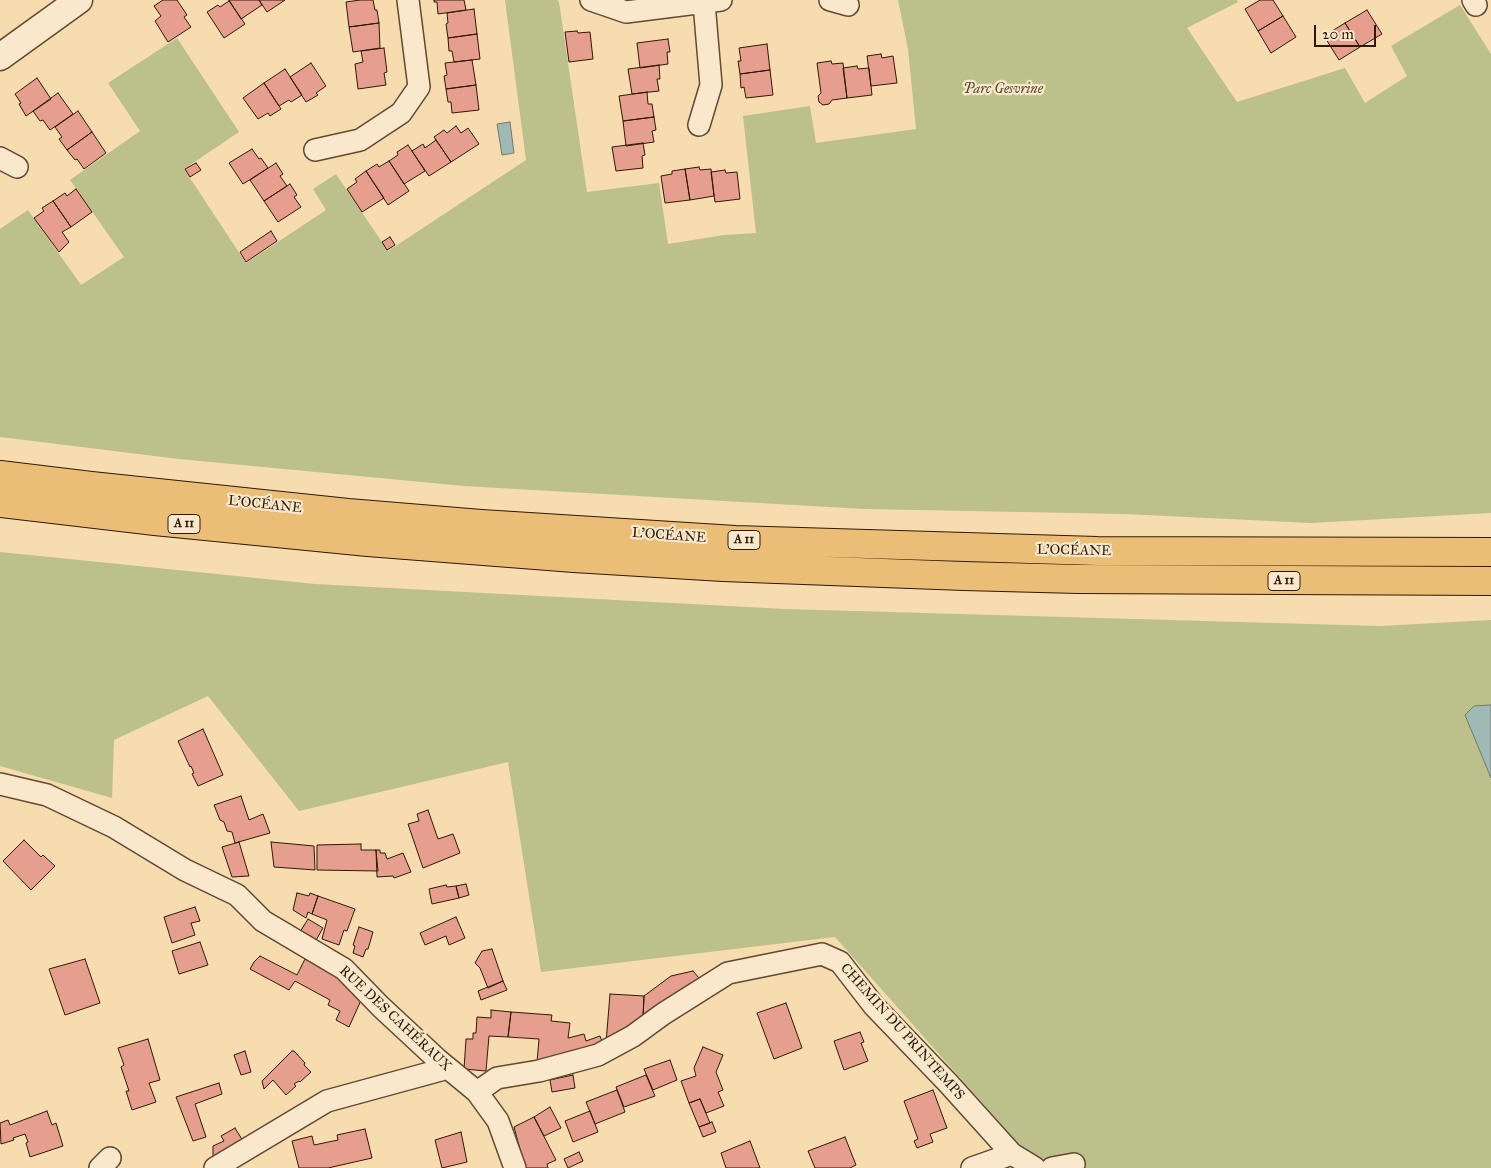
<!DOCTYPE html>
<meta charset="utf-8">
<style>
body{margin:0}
#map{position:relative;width:1491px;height:1168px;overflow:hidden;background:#f6dcaf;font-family:"IM FELL Great Primer",serif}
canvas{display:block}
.scale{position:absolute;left:1314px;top:25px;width:62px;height:22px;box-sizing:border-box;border:2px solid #301805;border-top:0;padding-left:6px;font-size:15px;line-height:18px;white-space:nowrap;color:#301805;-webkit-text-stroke:4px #f9e8cb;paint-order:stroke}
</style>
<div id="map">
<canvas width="1491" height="1168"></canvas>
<div class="scale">20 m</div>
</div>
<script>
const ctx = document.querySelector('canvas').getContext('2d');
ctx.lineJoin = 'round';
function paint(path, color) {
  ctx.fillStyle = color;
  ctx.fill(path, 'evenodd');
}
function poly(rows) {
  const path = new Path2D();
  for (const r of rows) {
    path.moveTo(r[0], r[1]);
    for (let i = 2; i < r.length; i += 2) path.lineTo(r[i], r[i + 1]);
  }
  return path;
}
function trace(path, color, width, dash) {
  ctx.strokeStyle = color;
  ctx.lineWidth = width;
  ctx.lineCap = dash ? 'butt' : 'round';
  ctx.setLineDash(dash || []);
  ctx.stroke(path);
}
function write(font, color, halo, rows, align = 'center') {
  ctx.font = font + ' "IM FELL Great Primer",serif';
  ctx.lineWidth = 4.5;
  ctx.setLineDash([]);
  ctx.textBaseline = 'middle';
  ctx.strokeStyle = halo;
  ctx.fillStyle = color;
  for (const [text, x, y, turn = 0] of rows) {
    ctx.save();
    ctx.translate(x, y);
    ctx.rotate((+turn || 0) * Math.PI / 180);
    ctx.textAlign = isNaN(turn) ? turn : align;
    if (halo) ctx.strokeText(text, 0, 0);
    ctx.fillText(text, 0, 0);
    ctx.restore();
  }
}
paint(poly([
 [505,0,557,0,559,2,587,192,659,183,668,244,724,235,756,233,743,116,810,106,816,143,916,129,908,49,898,0,1237,0,1238,2,1187,28,1237,102,1345,68,1365,103,1407,76,1391,46,1460,5,1491,54,1491,513,1311,523,1125,514,864,509,464,486,179,459,0,437,0,229,28,210,81,285,124,257,70,180,140,131,108,83,177,38,239,132,184,169,246,263,326,210,313,189,336,174,388,251,526,160],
 [0,552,315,584,785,609,1380,626,1491,620,1491,1168,1030,1168,1024,1150,835,937,541,972,508,762,299,811,208,696,114,740,112,798,0,766]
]), '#bcc08b');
const water = poly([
 [510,122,514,153,502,155,497,124,510,122],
 [1491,705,1491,778,1465,715,1474,706,1491,705]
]);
paint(water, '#9fbab4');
trace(water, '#73796e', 1);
const building = poly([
 [163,0,177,0,187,15,184,17,191,27,168,42,155,21,161,16,154,6,163,0],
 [229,0,259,0,262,5,241,19,229,0],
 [259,0,285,0,267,12,259,0],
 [360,0,373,0,375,10,377,10,379,23,349,27,346,2,360,0],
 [434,0,464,0,466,10,438,14,437,2,434,2,434,0],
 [1260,0,1273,0,1283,16,1258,31,1245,9,1260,0],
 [229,1,245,24,224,38,207,12,218,5,220,7,229,1],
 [474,9,477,34,448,38,446,24,448,23,447,13,474,9],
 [1367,10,1382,34,1360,47,1345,23,1367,10],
 [1283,16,1296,37,1271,53,1258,31,1283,16],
 [379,23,380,48,353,52,349,27,379,23],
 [1345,23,1360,47,1339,60,1324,36,1345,23],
 [577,31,578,33,590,32,593,59,569,62,565,32,577,31],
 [477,34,480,59,454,62,452,51,449,51,448,38,477,34],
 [668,39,670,52,667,52,668,64,640,68,637,43,668,39],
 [767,44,770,70,740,74,738,61,741,61,739,48,767,44],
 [384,48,387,72,384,73,386,85,358,89,355,64,363,62,361,51,384,48],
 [881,54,882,58,893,56,897,83,871,86,867,56,881,54],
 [472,60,476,85,446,89,444,76,447,75,445,63,472,60],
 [831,61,832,64,843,63,847,98,832,100,829,104,823,105,819,102,818,96,821,93,817,63,831,61],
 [311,63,326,86,316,93,318,95,306,102,290,77,311,63],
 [659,65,660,79,657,79,659,91,632,94,628,69,659,65],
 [857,66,858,69,869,68,872,95,847,98,843,68,857,66],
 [285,69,302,95,291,102,289,100,279,106,264,83,285,69],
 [770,70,773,95,746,98,744,87,741,88,740,74,770,70],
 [37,78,51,99,26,116,19,104,21,103,15,94,37,78],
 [264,83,281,109,270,116,268,113,258,119,243,98,264,83],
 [476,85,479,110,452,113,451,102,448,102,446,89,476,85],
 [647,92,648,104,652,104,654,117,623,121,619,96,647,92],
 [58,93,73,114,50,130,43,120,40,121,33,111,58,93],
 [78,111,92,132,67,150,59,139,62,137,55,127,78,111],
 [654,117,656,130,652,131,654,142,626,146,623,121,654,117],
 [456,126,461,133,468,128,479,144,451,162,434,137,444,130,447,133,456,126],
 [92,132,106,153,84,169,77,159,75,160,67,150,92,132],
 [436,140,451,162,429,176,412,151,423,144,425,148,436,140],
 [643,143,645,155,642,156,643,168,616,171,612,147,643,143],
 [408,145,425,171,404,184,389,161,398,155,397,152,408,145],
 [252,149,259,159,261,158,268,168,243,184,229,163,252,149],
 [389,161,409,191,388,205,366,171,377,164,379,167,389,161],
 [196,163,201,170,190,177,185,169,196,163],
 [276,163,283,174,280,176,287,186,264,201,250,180,276,163],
 [699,167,700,170,711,169,714,196,690,200,685,169,699,167],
 [685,169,690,200,665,203,661,176,672,174,672,171,685,169],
 [725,170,726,173,737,172,740,199,715,202,711,172,725,170],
 [366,171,384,198,362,212,347,189,357,182,355,179,366,171],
 [290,184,297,195,294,197,301,207,278,222,264,201,290,184],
 [76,189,92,212,71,227,53,201,65,193,67,196,76,189],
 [53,201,71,227,62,232,69,242,59,252,34,218,44,211,42,208,53,201],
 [271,231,277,241,246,262,240,252,271,231],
 [390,237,395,245,387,250,382,242,390,237],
 [203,729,223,775,198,786,192,774,194,773,191,766,190,767,178,741,203,729],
 [241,796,249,820,263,814,270,833,235,843,232,832,227,831,224,822,220,820,214,805,241,796],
 [428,810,438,839,453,834,460,853,423,868,408,824,419,821,417,814,428,810],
 [24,840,41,857,43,855,55,866,31,890,3,861,24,840],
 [239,842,249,876,232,877,222,847,239,842],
 [271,842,314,846,315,870,274,867,271,842],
 [361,844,361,850,376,850,378,871,317,870,317,845,361,844],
 [376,850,380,850,380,853,385,853,387,859,403,853,411,872,394,878,393,876,377,877,376,850],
 [466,884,469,895,459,898,456,886,466,884],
 [446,885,447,887,456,886,459,898,432,904,429,889,446,885],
 [297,893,309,896,310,893,318,896,312,914,308,912,306,918,293,910,297,893],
 [318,896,355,909,347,931,344,930,339,945,322,939,327,920,312,914,318,896],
 [195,907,200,921,191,923,195,935,172,943,164,917,195,907],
 [456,917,465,938,449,945,446,936,425,945,420,933,456,917],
 [308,919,323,928,315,942,300,932,308,919],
 [359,927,373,932,368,949,366,949,363,957,353,953,355,946,353,945,359,927],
 [200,942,208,965,179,974,172,951,200,942],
 [492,949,503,981,488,988,480,968,475,963,482,951,492,949],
 [260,956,297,975,305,959,340,978,362,998,349,1027,336,1020,340,1011,328,1005,330,1000,295,981,289,990,250,969,254,962,260,956],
 [85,959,100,1003,65,1015,49,969,85,959],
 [693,971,699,978,643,1017,644,996,671,976,693,971],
 [503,981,507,990,481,1000,478,991,503,981],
 [610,994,644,996,643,1017,606,1043,610,994],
 [786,1003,802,1048,774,1059,757,1013,786,1003],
 [491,1010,511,1012,508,1037,489,1036,486,1071,464,1069,466,1039,473,1039,473,1033,476,1033,477,1017,491,1018,491,1010],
 [511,1012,552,1015,551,1021,570,1023,568,1038,584,1034,586,1041,600,1036,603,1044,537,1062,539,1039,508,1037,511,1012],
 [860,1032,864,1042,861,1043,868,1061,844,1070,834,1041,860,1032],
 [148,1039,160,1080,149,1083,156,1102,132,1110,126,1091,129,1091,121,1067,124,1065,118,1048,148,1039],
 [703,1047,723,1055,716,1072,723,1090,718,1092,724,1106,706,1113,700,1099,689,1103,681,1081,696,1076,694,1068,703,1047],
 [245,1051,251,1072,241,1075,234,1055,245,1051],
 [292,1051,294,1051,305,1063,304,1065,311,1072,300,1082,299,1081,294,1084,296,1086,286,1095,273,1080,264,1089,262,1081,292,1051],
 [670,1060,677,1080,653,1090,644,1069,670,1060],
 [573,1075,575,1088,552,1092,550,1080,573,1075],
 [646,1075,655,1096,624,1107,616,1087,646,1075],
 [219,1083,222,1094,195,1104,206,1137,193,1141,176,1097,219,1083],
 [617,1090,625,1112,595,1124,586,1102,617,1090],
 [933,1090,947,1128,930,1134,933,1142,917,1148,914,1141,918,1139,904,1101,933,1090],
 [700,1099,710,1123,699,1127,689,1103,700,1099],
 [550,1107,561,1128,544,1136,534,1117,550,1107],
 [47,1111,52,1125,56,1123,63,1146,30,1157,26,1143,28,1142,25,1134,13,1138,14,1140,1,1144,0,1123,8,1120,10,1125,47,1111],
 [590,1111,598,1132,573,1142,565,1121,590,1111],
 [534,1117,556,1160,547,1164,548,1168,525,1168,514,1127,534,1117],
 [712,1122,716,1132,703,1137,699,1127,712,1122],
 [235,1128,243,1141,213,1159,213,1146,224,1141,221,1136,235,1128],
 [365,1129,372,1158,328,1168,299,1168,292,1141,312,1136,314,1145,338,1140,337,1135,365,1129],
 [461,1132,467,1162,442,1168,435,1140,461,1132],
 [845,1137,856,1165,850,1168,815,1168,808,1151,845,1137],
 [750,1141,760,1168,726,1168,721,1153,750,1141],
 [579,1152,583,1161,568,1168,564,1159,579,1152]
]);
paint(building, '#e69f8e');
trace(building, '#301805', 1);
const minor = poly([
 [591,0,626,12,721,0],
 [830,0,848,5],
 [1473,0,1476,5],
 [699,125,711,85,704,3],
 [315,150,360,140,401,113,419,87,408,0],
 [0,158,17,167],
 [0,784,47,795,114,827,185,870,237,895,263,921,344,969,381,1007,437,1059,477,1092,498,1121,515,1168],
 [477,1092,497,1078,539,1071,598,1055,633,1036,663,1014,728,973,822,954,840,962,874,1006,948,1083,1012,1154,1035,1168],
 [100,1168,110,1158],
 [215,1168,327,1101,448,1068],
 [972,1168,1012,1154],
 [1052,1168,1074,1164]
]);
const tertiary = poly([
 [0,57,79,0]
]);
const motorway = poly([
 [0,475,91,486,348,513,481,524,735,540,1097,551,1491,552],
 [0,503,155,521,368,542,574,558,723,567,964,576,1078,579,1491,581]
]);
trace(minor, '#624930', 24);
trace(tertiary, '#624930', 29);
trace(motorway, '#301805', 30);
trace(minor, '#f9e8cb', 21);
trace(tertiary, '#f9e8cb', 26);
trace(motorway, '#ebbe78', 28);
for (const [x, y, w] of [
 [184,524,32],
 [744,540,32],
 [1284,581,32]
]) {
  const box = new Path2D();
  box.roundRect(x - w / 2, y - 9.5, w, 19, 4);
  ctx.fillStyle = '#f9e8cb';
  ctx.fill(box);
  trace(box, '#301805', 1);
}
write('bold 12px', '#301805', null, [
 ["A 11",184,524],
 ["A 11",744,540],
 ["A 11",1284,581]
]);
write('italic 14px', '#5a4a2d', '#f9e8cb', [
 ["Parc Gesvrine",1003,90]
]);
write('14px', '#301805', '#f9e8cb', [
 ["L’OCÉANE",265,505,6],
 ["L’OCÉANE",669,536,4],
 ["L’OCÉANE",1074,551,1],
 ["RUE DES CAHÉRAUX",395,1019,43],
 ["CHEMIN DU PRINTEMPS",902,1032,48]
]);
</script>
